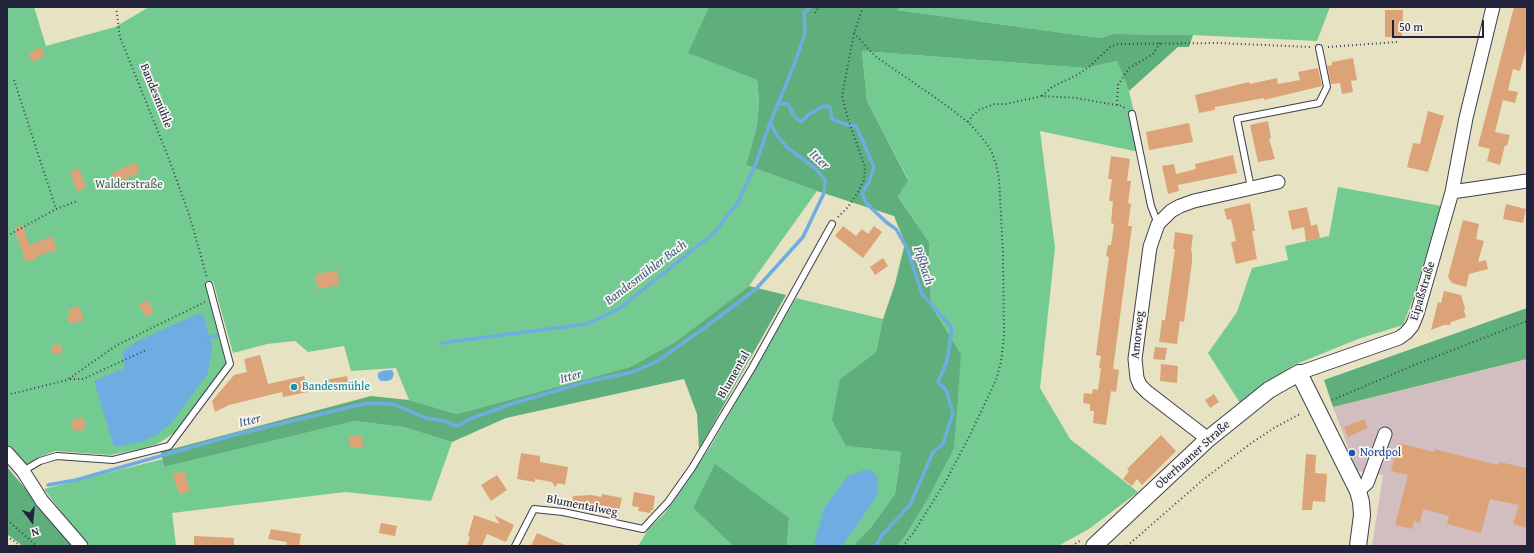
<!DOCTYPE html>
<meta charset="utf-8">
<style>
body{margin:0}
#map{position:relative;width:1534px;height:553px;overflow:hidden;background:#e7e2c1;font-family:"Gentium Book Plus",serif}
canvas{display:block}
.frame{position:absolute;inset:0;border:8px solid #22223b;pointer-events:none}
.north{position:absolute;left:12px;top:501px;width:40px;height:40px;-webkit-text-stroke:3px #f6f6f2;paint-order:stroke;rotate:164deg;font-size:11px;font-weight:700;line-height:16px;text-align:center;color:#22223b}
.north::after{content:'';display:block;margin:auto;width:14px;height:18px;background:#22223b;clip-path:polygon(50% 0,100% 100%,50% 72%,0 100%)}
.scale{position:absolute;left:1392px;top:20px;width:92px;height:18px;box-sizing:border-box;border:2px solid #22223b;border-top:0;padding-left:5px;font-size:12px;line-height:14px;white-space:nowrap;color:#22223b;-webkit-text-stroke:3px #f6f6f2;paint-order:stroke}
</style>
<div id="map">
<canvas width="1534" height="553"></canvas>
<div class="frame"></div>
<div class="north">N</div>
<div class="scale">50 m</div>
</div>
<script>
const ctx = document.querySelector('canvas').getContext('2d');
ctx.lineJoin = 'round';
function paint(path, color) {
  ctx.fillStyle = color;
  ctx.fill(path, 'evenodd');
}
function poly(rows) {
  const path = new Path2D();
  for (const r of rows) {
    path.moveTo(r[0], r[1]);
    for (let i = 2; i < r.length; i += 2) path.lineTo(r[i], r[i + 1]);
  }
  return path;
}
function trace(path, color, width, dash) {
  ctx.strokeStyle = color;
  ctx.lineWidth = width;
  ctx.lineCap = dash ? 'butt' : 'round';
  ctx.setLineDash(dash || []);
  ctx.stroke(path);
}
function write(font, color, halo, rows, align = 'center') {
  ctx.font = font + ' "Gentium Book Plus",serif';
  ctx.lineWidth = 3.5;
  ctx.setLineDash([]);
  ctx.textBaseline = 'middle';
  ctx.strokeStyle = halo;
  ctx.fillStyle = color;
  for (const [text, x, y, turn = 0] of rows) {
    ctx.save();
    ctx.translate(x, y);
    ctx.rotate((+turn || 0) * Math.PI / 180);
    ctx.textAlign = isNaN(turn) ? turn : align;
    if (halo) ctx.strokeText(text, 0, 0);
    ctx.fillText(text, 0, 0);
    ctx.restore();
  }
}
paint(poly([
 [1527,359,1527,546,1372,546,1383,475,1357,471,1333,407]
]), '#d2bec1');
paint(poly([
 [7,7,34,7,46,46,115,27,149,7,709,7,689,53,757,80,759,102,757,126,746,165,817,191,749,286,675,342,630,367,457,414,409,400,396,368,351,371,344,346,308,352,295,341,267,344,233,353,213,281,205,284,226,364,176,431,167,438,157,444,140,449,110,455,55,451,37,458,19,469,7,454],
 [900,7,1330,7,1317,41,1193,35,1113,34,1100,38,897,10],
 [862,51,1085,68,1117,61,1129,91,1143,150,1134,151,1040,131,1055,248,1040,388,1070,439,1138,492,1089,529,1058,546,897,546,904,538,926,502,961,354,931,305,929,242,898,197,908,179,867,101],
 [1338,187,1441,206,1413,299,1403,325,1358,339,1294,365,1240,403,1208,353,1237,312,1252,268,1288,260,1285,246,1329,236],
 [796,298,883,319,876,352,840,379,847,446,901,452,895,494,871,527,853,546,787,546,789,518,693,508,733,546,638,546,649,528,664,514,710,447],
 [355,421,403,427,452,442,431,501,345,492,172,513,176,546,87,546,44,489,163,459,164,467]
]), '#73cb91');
paint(poly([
 [709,7,900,7,897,10,1100,38,1113,34,1193,35,1189,47,1178,47,1129,91,1117,61,1085,68,862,51,867,101,908,180,898,197,929,242,931,305,961,354,954,448,926,502,904,538,897,546,853,546,871,527,895,494,901,452,846,446,832,420,840,379,876,352,883,319,895,284,905,243,894,216,817,191,746,165,757,126,759,102,757,80,688,53],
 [749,286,786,295,699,449,697,414,684,379,506,418,452,442,403,427,355,421,164,467,161,452,371,396,409,400,457,414,630,367,675,342],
 [1527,308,1527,359,1333,407,1324,380],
 [715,464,789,518,787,546,733,546,693,508],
 [7,467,74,546,23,546,7,534]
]), '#5eaf7b');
paint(poly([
 [203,313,212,347,208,373,172,422,158,434,144,441,114,447,94,381,125,368,122,352,136,342,193,316],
 [389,370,392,370,394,374,392,379,388,381,381,381,378,378,378,373,382,371],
 [867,469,874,472,878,479,877,496,842,546,815,546,814,544,824,508,848,476]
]), '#6face1');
trace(poly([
 [778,104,788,104,794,116,801,122,808,115,824,106,830,107,832,119,844,124,856,126,874,167,869,182,862,193,866,203,886,222,896,229,908,250,922,294,952,328,947,361,938,382,946,390,953,413,943,444,933,452,910,505,882,535,876,546],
 [205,339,219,335],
 [441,343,587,324,619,309,714,233,737,204,755,166,770,123],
 [48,485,76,480,238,434,367,403,393,404,426,418,444,421,457,426,470,419,514,403,586,382,633,372,656,362,703,329,756,289,803,237,824,193,825,180,817,170,787,147,778,137,770,123,794,65,805,33,804,13,810,7]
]), '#6face1', 3.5);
paint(poly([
 [1514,7,1527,7,1527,46,1520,71,1513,69,1508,90,1518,92,1515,103,1503,100,1495,132,1510,135,1507,146,1505,145,1500,165,1487,161,1490,149,1478,146],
 [1385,10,1403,10,1402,37,1385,37],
 [40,47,45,56,33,62,28,54],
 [1353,58,1357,80,1351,81,1353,92,1342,94,1340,83,1331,84,1327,66,1332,65,1332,62],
 [1318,68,1322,86,1264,100,1264,98,1215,107,1215,110,1199,113,1195,95,1249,82,1250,84,1277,78,1278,84,1300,80,1298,72],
 [1428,111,1444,116,1428,172,1407,167,1413,143,1420,144],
 [1268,121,1271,138,1269,139,1275,159,1258,162,1250,125],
 [1189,123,1193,142,1149,150,1146,132],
 [1233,155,1237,173,1178,185,1179,191,1168,194,1162,166,1174,164,1176,174,1196,169,1195,164],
 [1111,156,1130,159,1127,181,1131,181,1128,203,1131,204,1128,226,1132,226,1113,369,1119,370,1116,392,1111,391,1106,425,1093,423,1094,411,1090,411,1090,404,1083,403,1084,393,1092,394,1093,389,1098,390,1101,368,1099,368,1101,356,1096,355,1109,257,1106,256,1108,245,1111,245,1114,224,1111,223,1113,201,1109,201,1112,179,1108,179],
 [135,162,140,172,117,183,112,173],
 [79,168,86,188,77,191,70,172],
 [1250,203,1255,231,1252,231,1257,259,1236,264,1231,242,1236,241,1231,219,1227,220,1224,209],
 [1506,204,1526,209,1523,223,1503,219],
 [1307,207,1311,226,1317,224,1320,238,1306,241,1304,227,1292,230,1288,211],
 [1463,220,1479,224,1476,239,1484,241,1478,262,1486,260,1488,269,1469,274,1466,287,1452,283,1448,277],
 [22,225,30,245,52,236,57,250,37,256,37,258,26,262,14,228],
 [843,226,856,236,862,229,868,234,874,226,882,232,863,258,835,236],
 [1175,232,1193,235,1191,251,1192,252,1192,262,1184,322,1180,321,1177,344,1159,342,1162,320,1165,320,1175,249,1173,249],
 [883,258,888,266,875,275,870,267],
 [337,270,340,285,318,289,315,275],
 [1444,291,1461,295,1465,308,1464,311,1466,317,1451,322,1450,325,1444,325,1431,330,1438,302,1441,303],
 [148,300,154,313,145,317,139,304],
 [79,306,84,320,70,324,67,316,69,315,68,310],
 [60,344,63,352,53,355,51,346],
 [1155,347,1167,348,1165,360,1153,359],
 [260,355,268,384,304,376,308,392,283,397,282,392,229,405,215,412,212,401,234,375,247,372,244,359],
 [1161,364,1178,366,1177,383,1160,381],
 [347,376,350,387,327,391,325,380],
 [1214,394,1219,402,1210,408,1205,400],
 [84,418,85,430,73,431,72,419],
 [1364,419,1368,428,1348,437,1344,427],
 [349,435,362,435,363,447,349,448],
 [1161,435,1176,451,1142,485,1137,479,1132,486,1123,479,1129,471,1127,469],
 [1398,443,1434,452,1434,449,1498,465,1499,462,1527,468,1527,528,1513,524,1519,505,1490,499,1481,533,1447,524,1449,516,1423,509,1420,523,1414,521,1412,529,1395,525,1408,475,1391,471],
 [521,453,540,456,540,462,568,467,565,485,558,483,555,487,552,482,535,479,535,482,517,479],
 [1306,454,1316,455,1315,473,1327,474,1325,502,1313,501,1312,510,1302,510],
 [184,471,190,491,179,494,172,474],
 [497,475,507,490,491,501,481,485],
 [634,492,655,496,653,510,651,510,650,513,638,511,639,507,632,506],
 [602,494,622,498,618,516,589,510,590,507,572,506,573,496,592,495,601,497],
 [474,515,500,524,494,515,514,525,506,542,487,534,482,546,467,546,470,537,468,536],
 [381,523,397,526,395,536,379,533],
 [271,529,301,534,299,546,286,546,287,542,268,539],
 [537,533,567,546,531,546],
 [194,536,234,538,234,546,194,546]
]), '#dca378');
const service = poly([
 [1132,114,1151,206,1158,224],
 [1251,188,1237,119,1319,103,1327,87,1319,48],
 [23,471,40,461,57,456,113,460,169,446,230,364,209,285],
 [515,546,534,509,563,512,643,529,652,519,668,502,692,468,720,421,752,368,832,224]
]);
const minor = poly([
 [1452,192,1527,181],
 [1299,373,1399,338,1406,333,1412,326,1417,314,1452,192,1466,118,1493,7],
 [1208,439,1147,392,1140,385,1137,378,1135,359,1150,247,1158,224,1171,211,1180,206,1194,201,1278,182],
 [7,453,23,471,42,501,81,546],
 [1358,491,1367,483,1385,434]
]);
const tertiary = poly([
 [1094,546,1208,439,1269,390,1299,373,1358,491,1361,502,1362,515,1358,546]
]);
trace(service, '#403f4f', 8);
trace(minor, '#403f4f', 15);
trace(tertiary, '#403f4f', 18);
trace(poly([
 [116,7,120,37,169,159,190,217,207,278],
 [815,13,819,7],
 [854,33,875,56,943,103,968,122,980,135,991,150,996,164,999,178,1003,254,1004,336,1001,362,996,380,970,435,947,479,914,532,903,546],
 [1328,47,1397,42],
 [14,80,56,209],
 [1042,96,1052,87,1079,74,1090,66,1110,47,1118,44,1218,43,1310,47],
 [1117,105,1118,85,1129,68,1153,54,1160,43],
 [968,122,973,115,979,110,989,106,995,104,1006,104,1042,96,1076,98,1122,106,1126,109],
 [838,217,848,207,858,192,864,180,865,167,848,119,842,96,854,33,863,7],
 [7,236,56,209,77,201],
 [70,379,83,379,146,350],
 [7,395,67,380,117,345,205,302],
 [1332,400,1412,366,1527,321],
 [7,520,37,546],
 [7,536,21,546],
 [1072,546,1081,540],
 [1127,546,1204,479,1250,444,1274,428,1300,414]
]), '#403f4f', 2, [1, 3]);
trace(service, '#fff', 6);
trace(minor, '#fff', 13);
trace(tertiary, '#fff', 16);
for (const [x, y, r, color] of [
 [294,387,4,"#0f9aa8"],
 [1352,453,4,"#1a4fb4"]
]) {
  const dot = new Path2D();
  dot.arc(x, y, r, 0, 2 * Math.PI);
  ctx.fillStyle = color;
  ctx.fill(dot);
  trace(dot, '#f6f6f2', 1.5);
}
write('12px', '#22223b', '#f6f6f2', [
 ["Bandesmühle",156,96,68],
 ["Eipaßstraße",1423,291,-73],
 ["Amorweg",1138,335,-84],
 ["Blumental",734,375,-60],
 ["Oberhaaner Straße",1193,455,-42],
 ["Blumentalweg",582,506,11]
]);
write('12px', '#3e5d59', '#f6f6f2', [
 ["Walderstraße",129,185]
]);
write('12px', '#0d838f', '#f6f6f2', [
 ["Bandesmühle",302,387]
], 'left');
write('12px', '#164399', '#f6f6f2', [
 ["Nordpol",1360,453]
], 'left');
write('italic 13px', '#41597d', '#f6f6f2', [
 ["Itter",819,160,43],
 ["Pißbach",923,266,71],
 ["Bandesmühler Bach",646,273,-37],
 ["Itter",571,377,-15],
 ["Itter",250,421,-14]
]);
</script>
